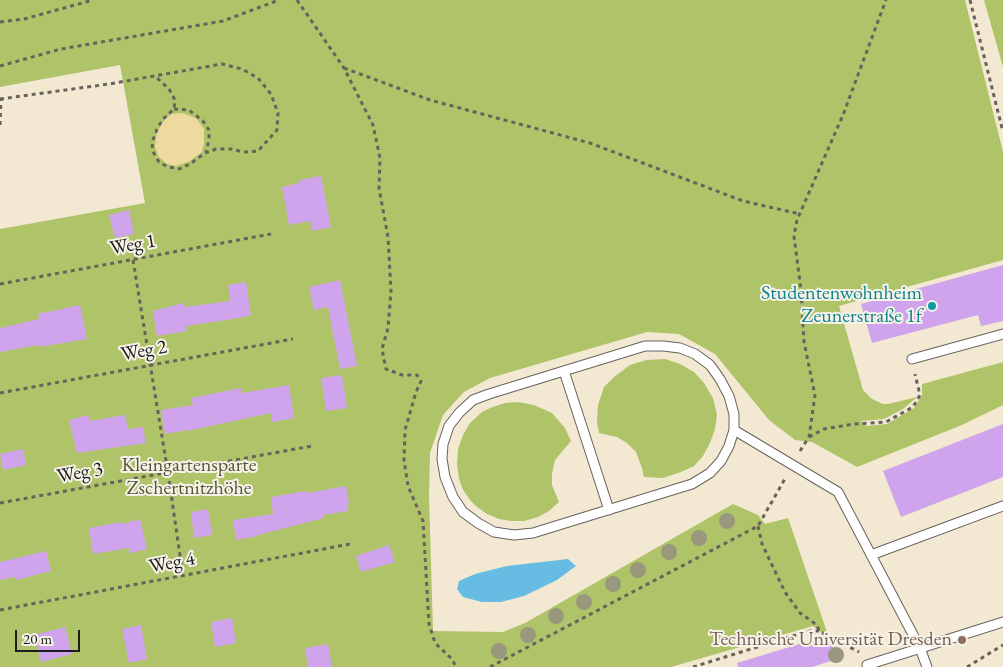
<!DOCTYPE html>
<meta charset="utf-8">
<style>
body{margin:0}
#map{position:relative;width:1003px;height:667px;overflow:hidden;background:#f3e8d2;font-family:"EB Garamond",serif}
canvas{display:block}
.scale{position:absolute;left:15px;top:630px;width:65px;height:22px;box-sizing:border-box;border:2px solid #1c1c1c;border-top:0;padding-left:6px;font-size:15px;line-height:18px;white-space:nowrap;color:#1c1c1c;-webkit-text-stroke:4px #f7f3e8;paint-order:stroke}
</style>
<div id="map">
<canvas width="1003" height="667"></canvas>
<div class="scale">20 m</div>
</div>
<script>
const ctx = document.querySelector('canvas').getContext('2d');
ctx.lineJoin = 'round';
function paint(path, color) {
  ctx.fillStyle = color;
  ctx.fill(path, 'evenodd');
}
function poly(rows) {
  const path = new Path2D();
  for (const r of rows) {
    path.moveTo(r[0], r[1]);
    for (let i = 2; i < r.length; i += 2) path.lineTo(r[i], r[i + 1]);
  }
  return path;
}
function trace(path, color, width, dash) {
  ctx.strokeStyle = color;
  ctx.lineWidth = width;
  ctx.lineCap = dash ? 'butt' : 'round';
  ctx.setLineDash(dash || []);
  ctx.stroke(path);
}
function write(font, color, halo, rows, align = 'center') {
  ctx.font = font + ' "EB Garamond",serif';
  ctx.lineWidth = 4;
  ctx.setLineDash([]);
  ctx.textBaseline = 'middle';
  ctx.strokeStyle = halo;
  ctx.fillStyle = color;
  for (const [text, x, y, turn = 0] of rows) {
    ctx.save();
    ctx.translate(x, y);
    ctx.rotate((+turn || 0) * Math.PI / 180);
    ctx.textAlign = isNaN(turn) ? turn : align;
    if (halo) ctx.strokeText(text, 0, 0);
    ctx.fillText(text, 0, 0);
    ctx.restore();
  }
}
paint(poly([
 [0,0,965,0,1003,152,1003,260,839,306,863,390,872,399,883,404,888,404,917,397,903,409,884,419,861,421,866,426,887,424,914,408,922,395,922,384,1003,362,1003,405,962,425,857,467,812,442,795,440,769,420,715,354,679,334,647,332,490,378,464,392,443,415,430,453,429,495,433,631,503,632,525,623,733,504,758,515,765,524,788,518,827,632,823,634,813,626,671,667,0,667,0,229,145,203,120,65,0,87],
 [984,0,1003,0,1003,67],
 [665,359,680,364,694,372,704,383,713,398,717,415,715,429,710,443,703,456,694,466,681,472,663,478,644,477,642,468,636,452,627,443,617,437,599,433,597,423,598,405,604,387,614,377,630,365,646,360],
 [518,402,534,405,552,413,565,428,571,441,555,460,552,474,552,485,559,502,549,511,538,517,524,521,511,521,499,519,487,514,477,507,470,500,463,490,459,479,457,464,458,449,463,435,470,423,482,412,490,408,505,403]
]), '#afc468');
paint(poly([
 [182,113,196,118,204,129,204,143,202,152,190,161,176,166,167,164,158,156,155,146,156,136,161,124,171,114]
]), '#eeda9e');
paint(poly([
 [568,559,576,566,557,580,524,596,501,602,482,602,463,597,457,589,459,581,475,574,507,566]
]), '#67bce3');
paint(poly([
 [321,176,331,227,312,231,310,221,289,225,282,187,299,183,299,180],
 [129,210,134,234,115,238,109,215],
 [1003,265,1003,321,981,326,978,315,872,343,861,304],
 [340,280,357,366,340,369,328,307,314,310,309,287],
 [246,282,251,315,239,318,186,326,187,331,157,336,153,311,183,303,185,307,230,301,228,285],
 [80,305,87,339,39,347,38,345,0,352,0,328,39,319,38,314],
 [342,375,347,408,326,411,321,378],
 [289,385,294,418,272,422,271,413,187,431,187,430,165,434,161,410,193,405,191,398,241,388,242,393],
 [88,415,90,421,125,415,128,429,143,427,146,443,77,453,69,420],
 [1003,424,1003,477,901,517,883,471],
 [23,449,26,465,3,470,0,454],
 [346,486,349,503,347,504,348,511,323,515,324,518,258,535,258,536,236,540,233,520,273,514,271,497,306,491,307,493],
 [208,509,212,535,194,538,191,512],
 [140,519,147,549,130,553,129,548,93,554,89,528,122,522,122,524],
 [389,545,395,562,361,572,356,556],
 [46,551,51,571,16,580,15,577,0,580,0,562],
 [232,618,236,643,215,647,211,622],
 [141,625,147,659,129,663,122,629],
 [65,627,72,654,41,662,34,635],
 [829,635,837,659,812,667,738,667,737,663],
 [328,644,332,667,308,667,305,648]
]), '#d0a4ec');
const service = poly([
 [645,346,663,346,680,348,695,354,710,365,720,379,729,396,734,414,734,430,729,446,721,461,710,473,692,484,533,533,514,535,494,532,478,523,463,512,453,497,445,477,442,459,443,444,449,426,459,413,473,400,489,394,645,346],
 [912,359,1003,334],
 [564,371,609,510],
 [734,430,838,492,920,648,927,667],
 [871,555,1003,506],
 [867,665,1003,622]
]);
trace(service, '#67635c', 11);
trace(poly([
 [297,0,344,68,373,125,380,158,379,188,388,237,391,291,388,328,382,349,386,369,402,375,417,375,421,381,416,392,405,430,404,460,408,486,423,521,429,624,435,643,452,659,456,667],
 [970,0,1003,132],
 [0,22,24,19,93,0],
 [0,66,61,49,223,21,279,0],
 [344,68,430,100,590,143,743,201,800,214],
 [0,99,109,84,222,64,242,69,258,78,271,94,278,113,277,130,258,151,243,152,231,149,216,149,205,153,190,164,179,169,168,167,159,162,152,150,153,140,157,129,163,119,174,109,175,100,169,89,155,76],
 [174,109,189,110,203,121,209,130,209,140,206,152],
 [0,125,1,99],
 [133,260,168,473,183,576],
 [0,284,271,234],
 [0,393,293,339],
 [809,437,824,429,854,424,886,422,913,407,920,395,915,374],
 [800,451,809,437,815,395,804,342,801,290,794,236,797,220,843,115,886,0],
 [0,503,312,446],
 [758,526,762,544,785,592,800,613,817,625,819,631,859,652],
 [0,610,350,544],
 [490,667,758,526,786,477],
 [693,667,799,634,810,631,819,631],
 [967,667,1003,645]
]), '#67635c', 3, [4, 4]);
trace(service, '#fff', 9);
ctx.fillStyle = '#99987d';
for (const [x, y] of [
 [727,521],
 [699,538],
 [669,552],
 [638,570],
 [613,584],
 [584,602],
 [556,616],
 [528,635],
 [499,651],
 [836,655]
]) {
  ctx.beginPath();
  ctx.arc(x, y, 8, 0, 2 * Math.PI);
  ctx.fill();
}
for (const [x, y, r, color] of [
 [932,306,5,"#0f9aa8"],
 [962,640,5,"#8d6e63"]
]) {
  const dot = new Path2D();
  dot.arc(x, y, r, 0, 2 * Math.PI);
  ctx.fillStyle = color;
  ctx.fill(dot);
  trace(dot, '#f7f3e8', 2);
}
write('20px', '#1c1c1c', '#f7f3e8', [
 ["Weg 1",133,245,-10],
 ["Weg 2",144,351,-10],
 ["Weg 3",80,473,-10],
 ["Weg 4",172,563,-11]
]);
write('20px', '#0d838f', '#f7f3e8', [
 ["Studentenwohnheim",922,294],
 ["Zeunerstraße 1f",922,317]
], 'right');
write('20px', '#4f5737', '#f7f3e8', [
 ["Kleingartensparte",189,466],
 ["Zschertnitzhöhe",189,489]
]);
write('20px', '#785e54', '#f7f3e8', [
 ["Technische Universität Dresden",952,640]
], 'right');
</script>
